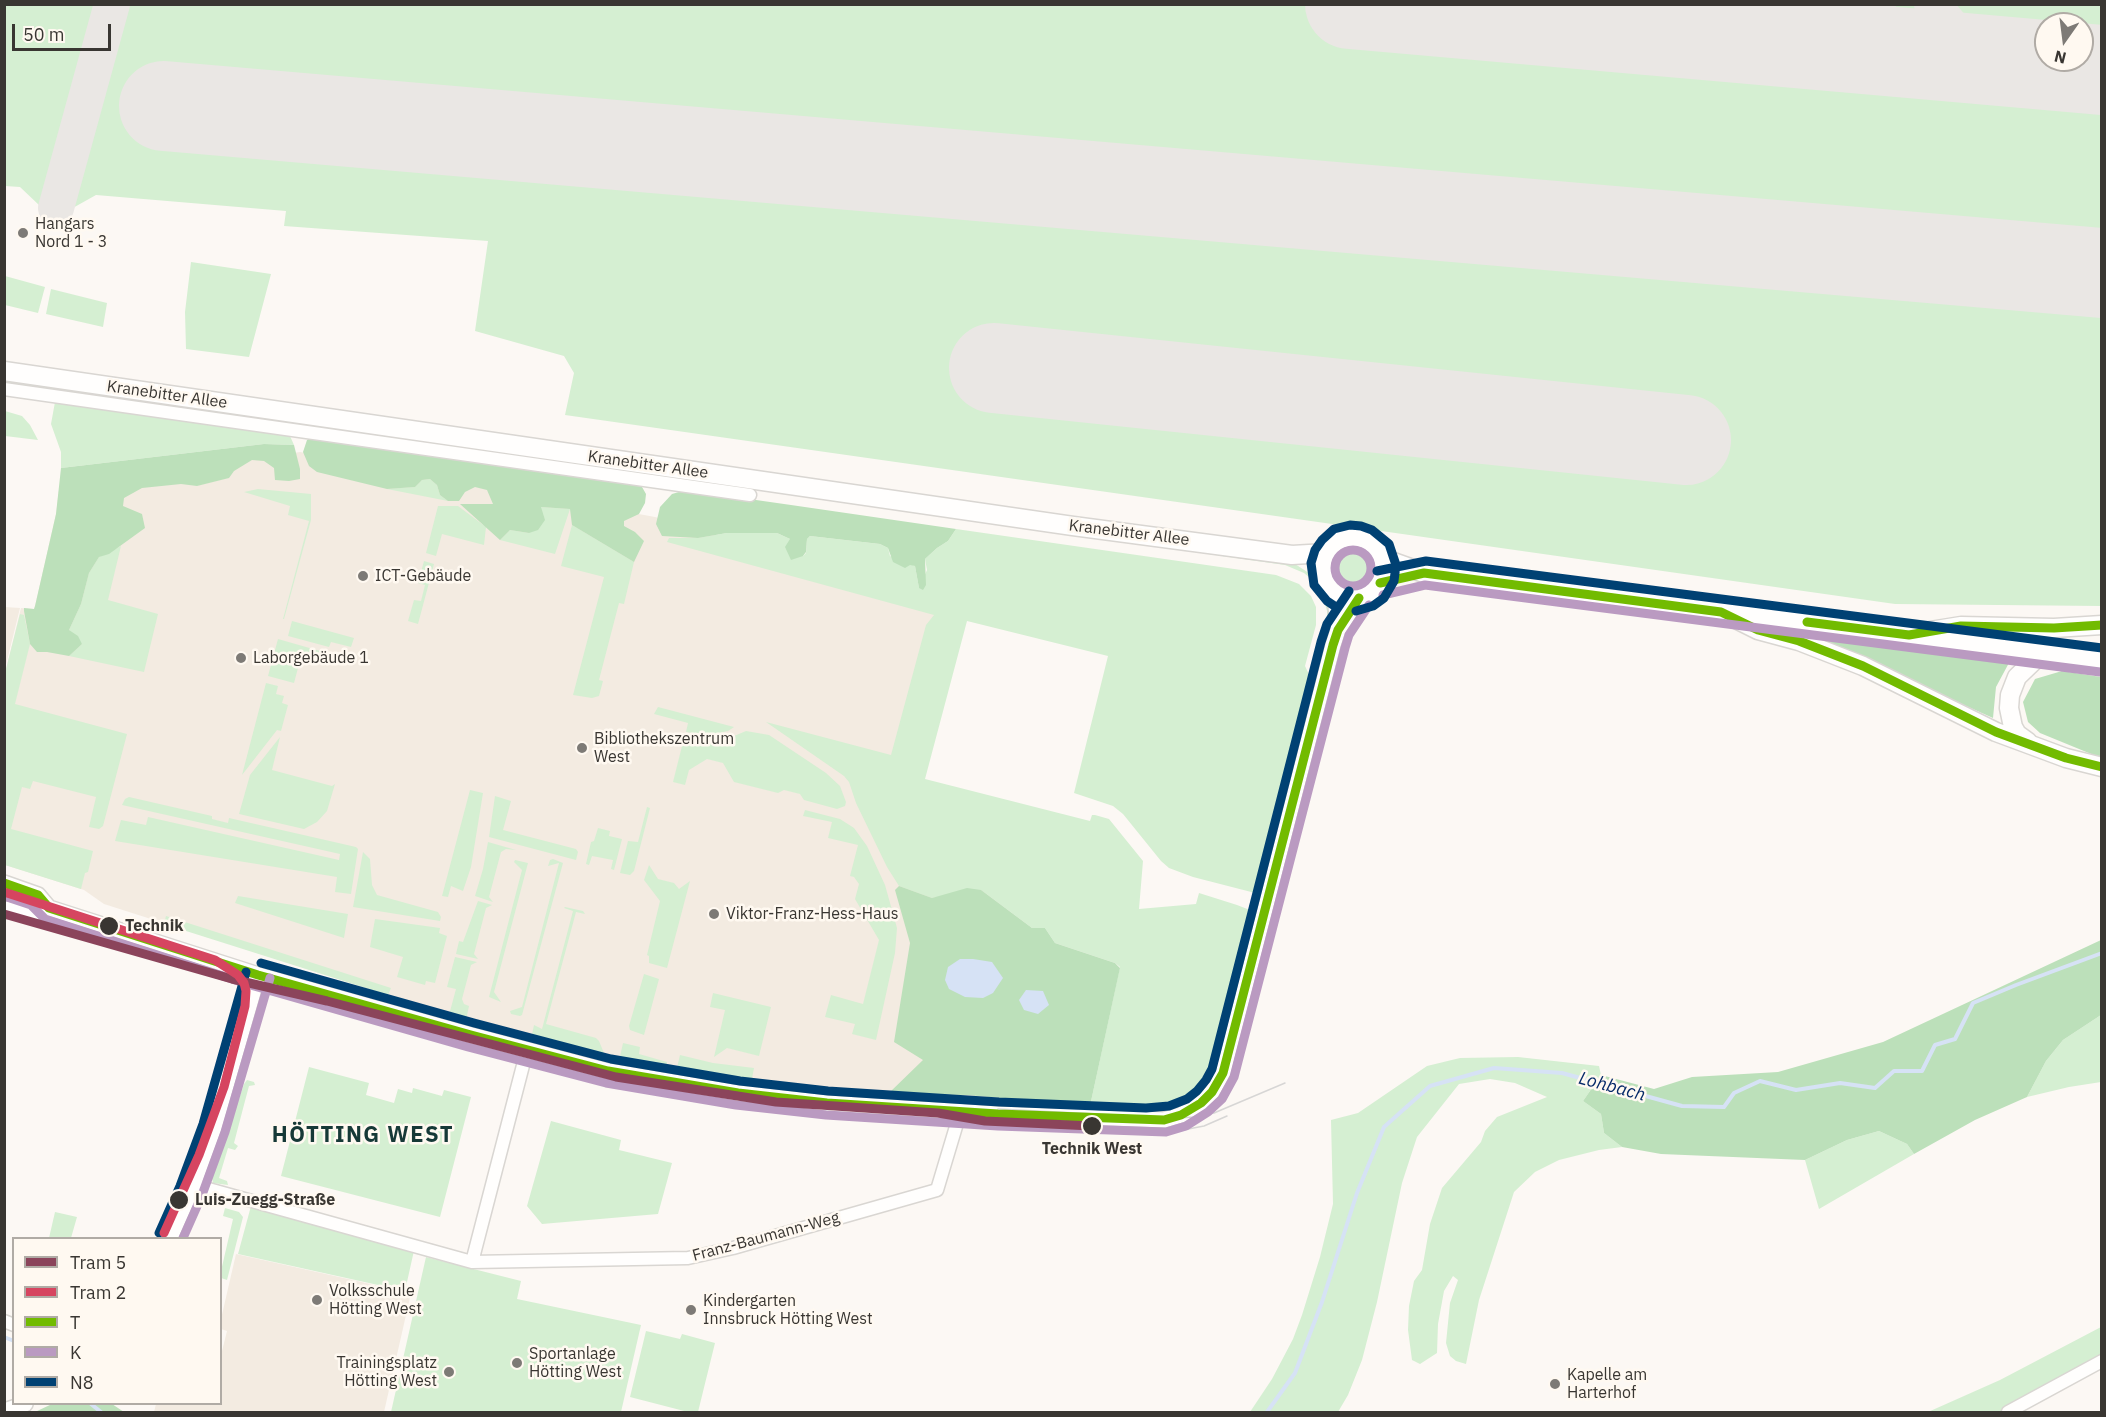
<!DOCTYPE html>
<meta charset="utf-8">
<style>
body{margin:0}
#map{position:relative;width:2106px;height:1417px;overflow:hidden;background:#fcf8f4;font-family:"IBM Plex Sans",sans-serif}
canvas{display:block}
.frame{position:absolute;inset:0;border:6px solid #393632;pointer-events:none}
.legend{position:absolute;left:12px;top:1237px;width:210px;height:168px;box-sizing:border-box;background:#fff9f1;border:2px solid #b0aba5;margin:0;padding:8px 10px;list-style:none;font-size:18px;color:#393632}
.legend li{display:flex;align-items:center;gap:12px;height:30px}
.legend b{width:30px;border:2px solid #b0aba5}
.north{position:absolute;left:2034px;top:12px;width:60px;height:60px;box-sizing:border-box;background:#fff9f1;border:2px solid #b0aba5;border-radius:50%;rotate:194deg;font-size:16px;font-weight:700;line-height:24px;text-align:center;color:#393632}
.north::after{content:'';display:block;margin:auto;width:21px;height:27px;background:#7d7a76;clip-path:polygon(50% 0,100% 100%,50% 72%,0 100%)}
.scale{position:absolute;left:12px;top:24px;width:99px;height:27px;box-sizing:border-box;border:3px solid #393632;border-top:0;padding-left:8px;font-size:18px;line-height:21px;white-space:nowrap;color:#393632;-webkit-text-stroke:4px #fff9f1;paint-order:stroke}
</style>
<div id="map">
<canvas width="2106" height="1417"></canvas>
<div class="frame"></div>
<ul class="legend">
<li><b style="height:8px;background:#8b445b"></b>Tram 5</li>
<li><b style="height:8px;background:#d64560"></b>Tram 2</li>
<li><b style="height:8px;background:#72bb00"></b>T</li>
<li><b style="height:8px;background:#ba9ac1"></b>K</li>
<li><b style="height:8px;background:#004173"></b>N8</li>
</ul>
<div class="north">N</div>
<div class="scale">50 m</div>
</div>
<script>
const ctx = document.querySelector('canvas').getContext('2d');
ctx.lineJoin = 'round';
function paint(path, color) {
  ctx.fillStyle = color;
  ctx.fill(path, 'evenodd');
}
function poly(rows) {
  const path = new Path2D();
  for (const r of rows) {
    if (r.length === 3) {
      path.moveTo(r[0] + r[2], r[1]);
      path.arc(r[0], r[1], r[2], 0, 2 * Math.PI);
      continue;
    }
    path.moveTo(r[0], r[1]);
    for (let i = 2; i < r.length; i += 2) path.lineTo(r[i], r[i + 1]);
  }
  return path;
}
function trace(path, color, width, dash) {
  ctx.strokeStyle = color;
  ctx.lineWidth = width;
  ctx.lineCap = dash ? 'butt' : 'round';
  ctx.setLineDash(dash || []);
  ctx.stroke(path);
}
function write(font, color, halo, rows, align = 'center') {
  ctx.font = font + ' "IBM Plex Sans",sans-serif';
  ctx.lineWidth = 5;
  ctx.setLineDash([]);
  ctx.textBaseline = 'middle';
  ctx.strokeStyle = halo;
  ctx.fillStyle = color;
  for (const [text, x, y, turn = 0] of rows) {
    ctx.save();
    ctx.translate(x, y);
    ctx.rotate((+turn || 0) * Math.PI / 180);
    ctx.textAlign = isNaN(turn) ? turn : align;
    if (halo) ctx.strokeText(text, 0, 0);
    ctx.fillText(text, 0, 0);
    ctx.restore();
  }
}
paint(poly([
 [300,452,655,517,958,603,904,774,987,894,1032,928,1090,1106,832,1093,738,1082,620,1060,532,1040,473,1022,104,904,84,890,5,865,5,673,21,608,34,609,35,606,56,514,59,489],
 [5,607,20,608,5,669,4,607],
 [236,1254,411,1293,384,1412,154,1412,156,1404,220,1404,221,1355,227,1331,221,1329,221,1319]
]), '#f3ebe1');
paint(poly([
 [5,4,2101,5,2101,606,1895,604,565,415,574,373,564,356,475,331,488,241,284,226,286,211,96,195,71,209,56,208,40,206,20,187,5,186],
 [2046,24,2082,24,2082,60,2046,60],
 [191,262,271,274,249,357,186,349,185,312],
 [5,276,45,287,38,313,5,305],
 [51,289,107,303,103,327,46,314],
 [5,377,1295,564,1315,577,1325,590,1330,602,1331,623,1318,669,1317,666,1327,622,1327,611,1324,599,1318,587,1310,578,1304,573,1285,565,5,382],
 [55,402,283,433,290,436,294,445,264,444,61,468,61,452,51,424],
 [5,411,22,416,30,425,38,440,5,436],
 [430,479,437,485,440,495,448,501,387,489,415,487,422,480],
 [258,489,311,494,311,520,284,619,283,619,309,521,288,515,290,506,244,492],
 [438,506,458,506,486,527,484,545,442,534,436,556,426,553],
 [541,507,570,509,555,554,500,540,510,530,529,533],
 [572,525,634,562,624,604,619,603,599,680,603,681,599,696,592,698,573,695,604,577,561,566],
 [956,529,1276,575,1299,584,1311,596,1316,607,1316,625,1305,666,1312,681,1312,687,1259,894,1193,877,1169,868,1161,861,1123,814,1113,806,1074,793,1108,656,967,621,925,779,1090,821,1092,815,1095,815,1109,819,1143,861,1139,909,1196,904,1199,893,1237,905,1255,912,1214,1069,1200,1090,1180,1103,1152,1109,1090,1106,1120,967,1115,963,1055,943,1045,928,1032,928,981,890,932,898,899,886,887,867,856,803,849,782,844,776,766,722,891,755,926,625,934,615,667,542,669,538,698,538,727,533,777,533,790,539,803,556,806,553,807,539,810,536,880,544,888,548,890,556,915,566,919,588,927,570,925,559,937,548,948,541],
 [121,546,108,600,158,614,144,672,69,656,82,644,69,630,81,604,89,573,99,557],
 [1353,568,22],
 [424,561,434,564,418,624,408,621,414,600,421,601,425,585,418,583],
 [20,614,24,615,30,644,15,704,127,734,103,826,99,829,89,827,96,797,33,781,30,789,22,787,11,829,93,851,88,872,85,873,81,889,5,865,5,673],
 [292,621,354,638,351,647,331,642,329,647,288,636],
 [278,639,327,653,326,659,302,653,294,683,268,676],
 [266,683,278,686,276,694,284,696,282,703,288,705,281,731,277,730,242,775],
 [1330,687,1333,690,1244,1039,1230,1087,1227,1095,1213,1111,1211,1106,1224,1091,1230,1078],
 [658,707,734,727,728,731,709,735,686,732,688,723,654,714],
 [746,731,769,735,826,773,840,786,846,802,845,806,837,809,804,800,800,794,784,790,778,793,734,782,723,763,707,759,689,770,685,785,673,782,684,738,707,743,720,742],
 [280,737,272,770,332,786,335,784,327,811,317,822,304,829,239,814,250,775],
 [470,790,483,793,471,867,463,891,451,886,448,897,442,896],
 [495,796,511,801,503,830,576,849,578,852,576,860,489,837],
 [129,797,212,816,212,819,228,823,229,818,356,847,358,849,351,894,335,892,337,877,115,841,121,820,146,825,148,817,339,860,340,854,122,805,125,799],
 [647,807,650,808,634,871,630,875,620,873,628,841,638,842],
 [805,810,840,819,854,828,867,846,885,885,897,928,895,953,876,1040,852,1034,855,1024,825,1017,831,995,863,1004,879,940,855,899,859,884,854,877,850,876,858,845,828,838,832,822,803,816],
 [598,828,610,831,609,836,622,839,614,870,611,869,613,860,592,856,589,865,586,864,591,842,594,841],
 [488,842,516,850,506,849,501,852,489,897,493,902,475,896,483,869],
 [363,852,370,859,372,885,377,895,438,912,441,917,440,921,353,907],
 [553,859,563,863,522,1015,520,1016,511,1014,510,1011,522,1007,559,863,548,866,550,860],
 [515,860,528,863,494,992,501,1002,489,997,522,870,514,862],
 [649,865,658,879,674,883,679,889,690,881,667,968,649,963,649,956,647,955,660,901,644,880],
 [238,896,348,914,344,938,235,903],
 [478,901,492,905,486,908,474,954,478,959,456,954,459,941,463,942],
 [565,907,583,911,585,914,576,912,546,1024,596,1038,599,1041,606,1058,604,1059,531,1039,534,1025,542,1029,573,911,564,908],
 [166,916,391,988,388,995,164,924],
 [375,919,440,928,439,933,447,936,435,983,426,981,425,985,397,977,403,957,370,947],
 [455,957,477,962,471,965,462,999,464,1004,469,1006,466,1020,449,1015,456,989,447,987],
 [644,974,659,979,644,1035,630,1030,629,1026],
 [713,993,771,1007,759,1056,727,1048,714,1057,725,1010,710,1007],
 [2101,1015,2101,1082,2069,1087,2027,1097,2046,1061,2063,1040],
 [623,1043,640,1047,639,1054,667,1062,666,1071,619,1061],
 [680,1055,713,1063,754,1068,751,1084,676,1072],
 [1518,1057,1599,1066,1601,1075,1583,1101,1601,1114,1604,1133,1622,1147,1599,1150,1559,1160,1535,1172,1514,1192,1479,1300,1466,1364,1456,1361,1450,1356,1446,1343,1450,1303,1458,1280,1453,1276,1444,1291,1438,1324,1437,1353,1420,1364,1412,1360,1408,1330,1409,1306,1414,1281,1422,1270,1430,1224,1442,1188,1481,1142,1485,1131,1497,1117,1547,1097,1515,1083,1490,1079,1459,1084,1417,1137,1402,1183,1377,1302,1362,1360,1348,1395,1338,1412,1250,1412,1272,1379,1293,1339,1302,1315,1320,1257,1333,1204,1331,1120,1358,1113,1427,1066,1460,1058],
 [309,1067,369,1083,366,1095,394,1103,398,1089,412,1093,413,1088,442,1096,444,1090,471,1097,440,1217,281,1176],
 [247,1080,254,1082,255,1085,249,1086,245,1101,234,1143,238,1146,235,1150,228,1148,219,1178,227,1181,228,1185,213,1183,212,1178,244,1084],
 [551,1121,621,1140,619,1150,672,1163,658,1214,542,1224,527,1206],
 [1879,1131,1907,1144,1914,1154,1819,1209,1805,1160,1847,1140],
 [251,1206,415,1246,405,1291,238,1254],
 [225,1208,239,1212,243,1217,227,1280,221,1278,221,1271,233,1219,223,1216],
 [55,1212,77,1217,71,1238,49,1238],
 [426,1257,521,1281,517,1299,641,1325,621,1412,391,1412],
 [2101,1327,2101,1361,2008,1412,1928,1412,2000,1380],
 [646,1331,680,1339,682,1334,715,1343,698,1412,688,1412,630,1397]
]), '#d5efd2');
paint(poly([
 [312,437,635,482,642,487,646,494,645,503,639,514,624,521,624,526,635,532,644,541,634,562,572,525,570,509,541,507,545,520,538,530,529,533,510,530,500,540,460,504,493,504,487,490,475,487,465,492,459,501,448,501,440,495,437,485,430,479,422,480,415,487,387,489,317,472,309,466,303,452,307,440],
 [264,444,294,445,300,469,300,479,289,481,275,480,274,468,264,461,252,460,234,471,229,478,197,486,181,484,142,488,124,498,123,506,142,514,145,528,109,554,99,557,89,573,81,604,69,630,78,636,82,644,69,656,47,652,37,652,30,644,24,611,24,608,34,609,35,606,56,514,61,468],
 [686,490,791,505,956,529,948,541,937,548,925,559,926,585,923,590,919,588,915,566,910,565,905,568,893,562,888,548,880,544,810,536,807,539,806,552,803,556,791,560,785,547,790,539,777,533,727,533,698,538,662,536,656,524,660,507,672,494],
 [1823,636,2010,661,1996,687,1993,718,1821,641],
 [2062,671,2101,677,2101,758,2040,733,2028,722,2023,702,2035,679],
 [899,886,932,898,967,888,981,890,1032,928,1045,928,1055,943,1115,963,1120,968,1090,1106,967,1095,888,1094,923,1060,894,1042,910,943,895,890],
 [2101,940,2101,1015,2063,1040,2046,1061,2027,1097,1975,1120,1914,1154,1907,1144,1879,1131,1847,1140,1805,1160,1661,1154,1622,1147,1604,1133,1601,1114,1583,1101,1601,1075,1654,1089,1692,1077,1778,1072,1883,1042],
 [52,1404,112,1404,124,1412,35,1412]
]), '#bce0ba');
paint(poly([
 [960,959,973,959,992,962,1003,978,993,993,983,998,965,997,949,989,945,980,948,967],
 [1026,990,1043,991,1049,1005,1038,1014,1024,1010,1019,1000]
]), '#d6e2f5');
trace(poly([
 [4,1337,14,1341],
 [91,1404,101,1412],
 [1267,1412,1295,1373,1322,1302,1357,1193,1384,1127,1430,1086,1494,1068,1562,1073,1682,1106,1724,1107,1734,1093,1760,1081,1796,1090,1840,1083,1875,1088,1894,1071,1922,1071,1935,1045,1955,1039,1973,1003,2016,985,2102,953]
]), '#d6e2f5', 4);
trace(poly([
 [1932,4,1965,42,1974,50,1989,57,2015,63],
 [1805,44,1834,41,1846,36,1866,21,1878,4],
 [56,208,112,4]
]), '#eae7e4', 36);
trace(poly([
 [1350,4,2102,70],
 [164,106,2102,273],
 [994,368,1686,440]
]), '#eae7e4', 90);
const minor = poly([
 [4,389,750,495],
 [194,1185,472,1262,688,1258,733,1248,937,1190,961,1110],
 [472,1262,527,1050],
 [4,1321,14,1325],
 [2008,1412,2102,1361]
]);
const tertiary = poly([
 [1335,593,1338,630],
 [4,883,38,895,49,908,258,975,471,1035,608,1071,738,1093,827,1103,998,1114,1164,1120,1181,1115,1201,1103,1212,1092,1223,1073,1333,645,1338,630,1359,598],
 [4,909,32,913,49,908],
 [170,1238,191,1191,214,1128,258,975],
 [4,1411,25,1404]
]);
const primary = poly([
 [4,371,1073,526,1292,555,1326,553],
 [1353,568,31],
 [1382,558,1424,573,2102,660],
 [1734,618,1758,630,1799,641,1863,666,1996,732,2066,758,2102,767],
 [1930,631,1961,626,2054,628,2102,625],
 [2028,742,2017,734,2013,727,2009,708,2010,695,2017,677,2043,652]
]);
trace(minor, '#d9d6d2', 15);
trace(tertiary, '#d9d6d2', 18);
trace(primary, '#d9d6d2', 21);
trace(minor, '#fffefd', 12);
trace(tertiary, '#fffefd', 15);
trace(primary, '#fffefd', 18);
trace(poly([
 [998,1109,1177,1118,1195,1117,1214,1113,1285,1083],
 [1092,1126,1183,1130,1204,1126,1227,1116]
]), '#d7d6d5', 1.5);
trace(poly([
 [1380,583,1424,573,1721,612,1758,630,1799,641,1863,666,1996,732,2066,758,2102,767],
 [1807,622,1909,635,1961,626,2054,628,2102,625],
 [4,883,38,895,49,908,258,975,471,1035,608,1071,738,1093,827,1103,998,1114,1164,1120,1181,1115,1201,1103,1212,1092,1223,1073,1333,645,1338,630,1359,598]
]), '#72bb00', 9);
trace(poly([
 [1353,568,18],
 [1383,595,1425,585,2100,672],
 [4,896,31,905,45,919,254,986,468,1047,606,1083,736,1105,826,1115,998,1126,1166,1132,1186,1126,1208,1112,1222,1099,1234,1077,1345,648,1349,635,1369,605],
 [183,1238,202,1195,225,1132,270,978]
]), '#ba9ac1', 9);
trace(poly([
 [1377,571,1426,561,2102,648],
 [1336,607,1327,601,1314,585,1311,563,1315,550,1322,540,1334,529,1350,525,1361,526,1372,530,1389,544,1396,565,1394,581,1384,598,1373,606,1356,611],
 [261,963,474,1023,611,1059,740,1081,828,1091,999,1102,1146,1108,1169,1106,1187,1099,1197,1091,1206,1080,1212,1069,1321,642,1327,624,1349,591],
 [159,1233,180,1186,203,1124,246,972]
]), '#004173', 9);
trace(poly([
 [4,914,232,979,327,1001,616,1077,776,1102,938,1113,985,1121,1092,1126]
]), '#8b445b', 9);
trace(poly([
 [4,892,215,960,238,975,244,983,246,991,245,1006,224,1087,199,1155,164,1233]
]), '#d64560', 9);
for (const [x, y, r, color] of [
 [23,233,6,"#7d7a76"],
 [363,576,6,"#7d7a76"],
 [241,658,6,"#7d7a76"],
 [582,748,6,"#7d7a76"],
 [714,914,6,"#7d7a76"],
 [109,926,10,"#393632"],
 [1092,1126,10,"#393632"],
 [179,1200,10,"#393632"],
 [317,1300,6,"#7d7a76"],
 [691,1310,6,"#7d7a76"],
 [517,1363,6,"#7d7a76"],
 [449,1372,6,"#7d7a76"],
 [1555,1384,6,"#7d7a76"]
]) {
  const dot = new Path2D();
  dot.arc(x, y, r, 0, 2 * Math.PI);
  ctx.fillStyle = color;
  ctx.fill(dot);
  trace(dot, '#fff9f1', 2);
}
write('16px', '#393632', '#fff9f1', [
 ["Hangars",35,224],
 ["Nord 1 - 3",35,242],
 ["ICT-Gebäude",375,576],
 ["Laborgebäude 1",253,658],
 ["Bibliothekszentrum",594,739],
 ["West",594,757],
 ["Viktor-Franz-Hess-Haus",726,914],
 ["Volksschule",329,1291],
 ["Hötting West",329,1309],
 ["Kindergarten",703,1301],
 ["Innsbruck Hötting West",703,1319],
 ["Sportanlage",529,1354],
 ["Hötting West",529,1372],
 ["Trainingsplatz",437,1363,"right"],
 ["Hötting West",437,1381,"right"],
 ["Kapelle am",1567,1375],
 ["Harterhof",1567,1393]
], 'left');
write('16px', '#393632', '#fff9f1', [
 ["Kranebitter Allee",167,395,8],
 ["Kranebitter Allee",648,465,8],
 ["Kranebitter Allee",1129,533,7],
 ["Franz-Baumann-Weg",766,1237,-15]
]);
write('bold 16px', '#393632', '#fff9f1', [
 ["Technik",125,926],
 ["Technik West",1092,1149,"center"],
 ["Luis-Zuegg-Straße",195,1200]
], 'left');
write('italic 18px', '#062a69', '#fff9f1', [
 ["Lohbach",1612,1087,15]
]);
ctx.letterSpacing = '1.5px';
write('bold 22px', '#163937', '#fff9f1', [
 ["HÖTTING WEST",363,1136]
]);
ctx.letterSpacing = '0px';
</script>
